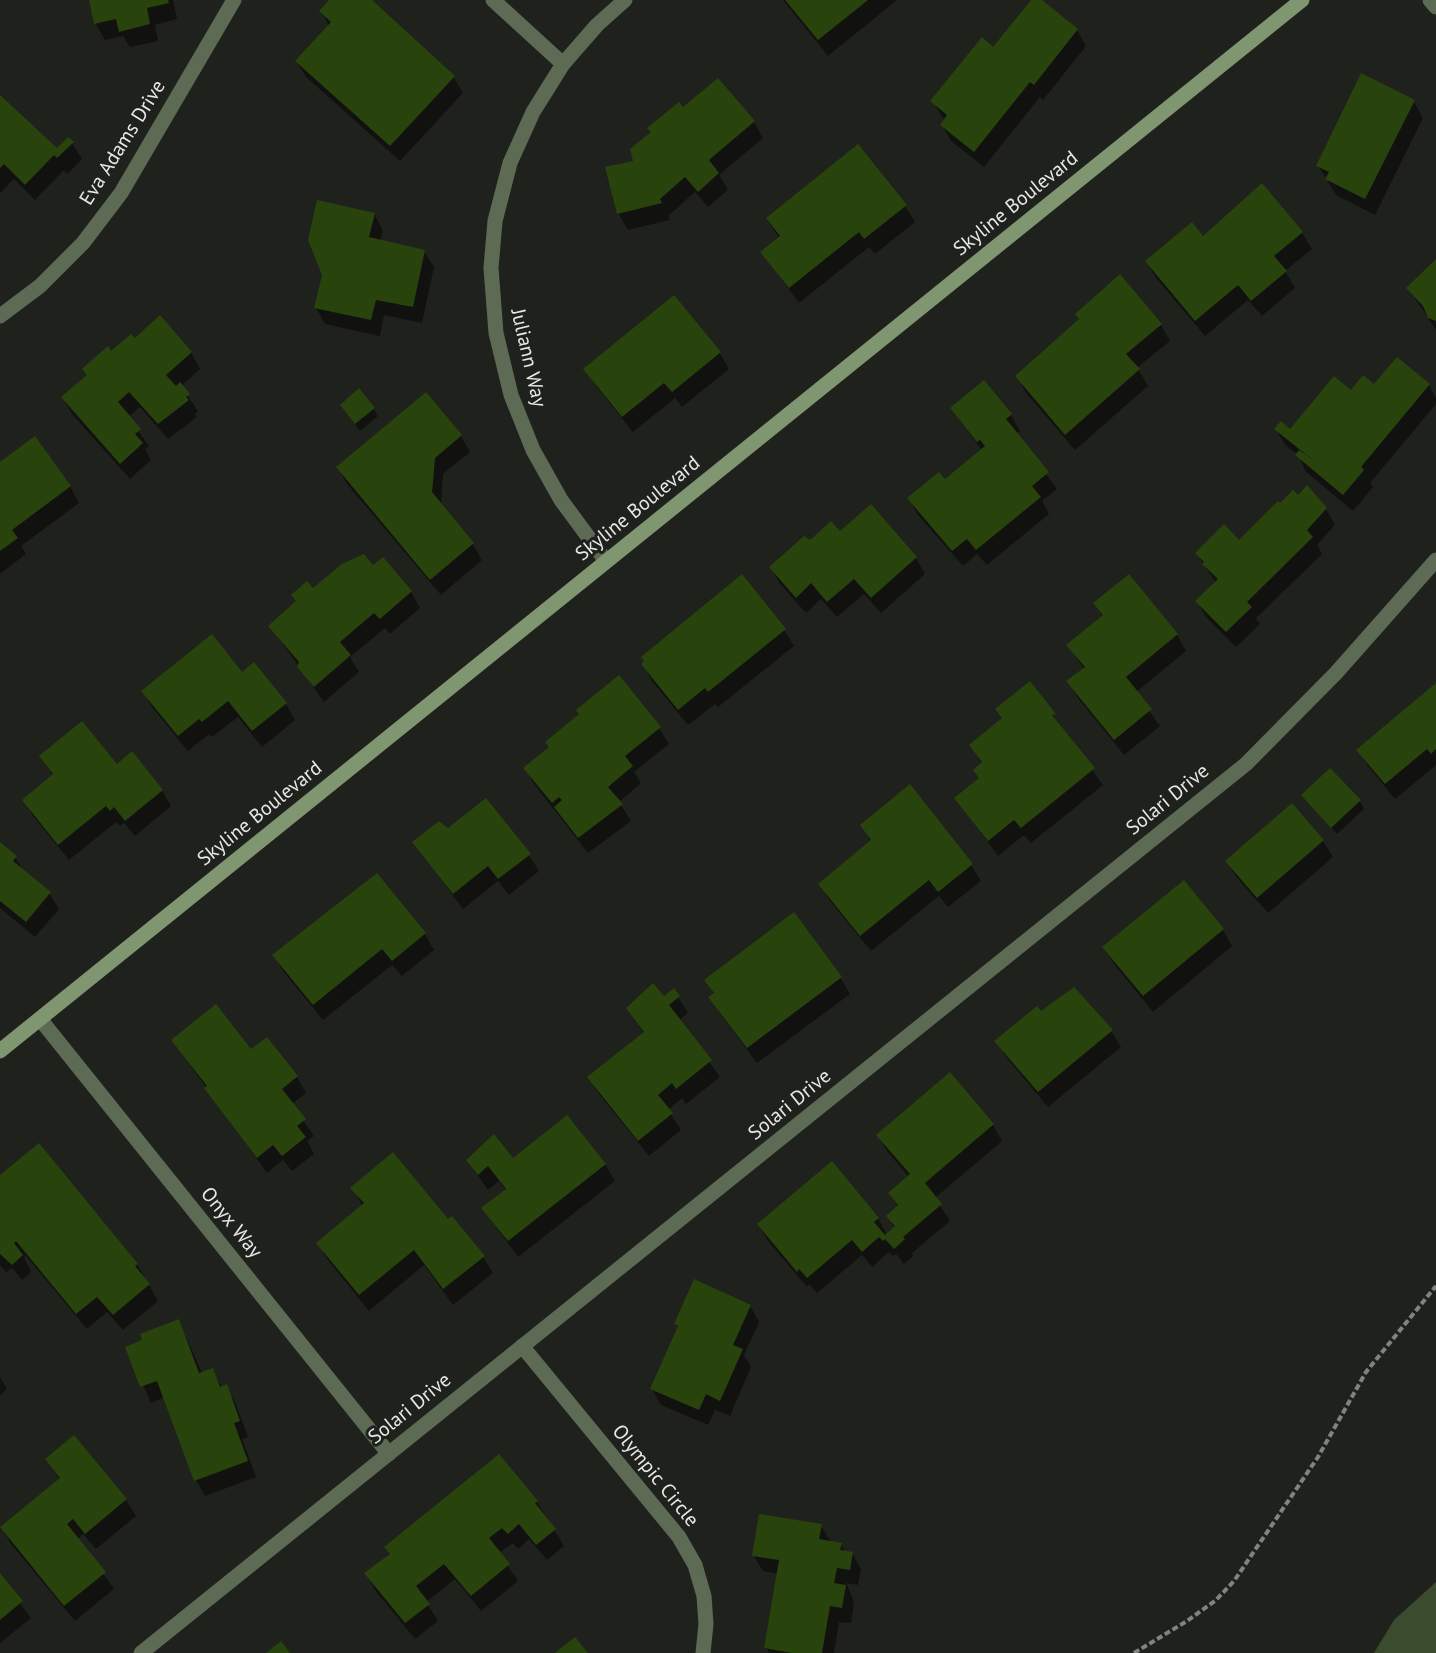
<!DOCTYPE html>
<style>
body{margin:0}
canvas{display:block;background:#1f211d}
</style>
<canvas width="1436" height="1653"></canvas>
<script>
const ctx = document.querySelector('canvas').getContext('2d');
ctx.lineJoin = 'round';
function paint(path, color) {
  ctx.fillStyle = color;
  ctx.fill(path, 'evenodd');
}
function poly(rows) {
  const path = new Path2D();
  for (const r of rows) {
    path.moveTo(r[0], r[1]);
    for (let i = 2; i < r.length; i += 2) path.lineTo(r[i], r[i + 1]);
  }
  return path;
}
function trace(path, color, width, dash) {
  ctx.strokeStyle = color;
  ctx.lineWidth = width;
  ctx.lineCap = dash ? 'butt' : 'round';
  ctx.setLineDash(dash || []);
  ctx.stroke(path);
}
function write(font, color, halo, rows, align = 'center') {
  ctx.font = font + ' "PT Sans",sans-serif';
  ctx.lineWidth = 6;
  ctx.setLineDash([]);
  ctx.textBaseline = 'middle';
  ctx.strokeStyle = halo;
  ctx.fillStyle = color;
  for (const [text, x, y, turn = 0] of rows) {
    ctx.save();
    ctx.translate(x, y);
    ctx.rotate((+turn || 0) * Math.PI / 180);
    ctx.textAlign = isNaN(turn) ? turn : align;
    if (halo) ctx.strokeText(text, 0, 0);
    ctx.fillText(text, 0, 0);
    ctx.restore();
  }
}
paint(poly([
 [1436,1582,1436,1653,1374,1653,1394,1620]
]), '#3b4c2e');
paint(poly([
 [90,0,173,0,177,19,155,25,158,41,130,47,123,36,105,40,96,24],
 [331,0,370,0,453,76,463,93,400,161,306,77,296,61,329,26,321,11],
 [783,0,897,0,828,56],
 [1032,0,1040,0,1077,30,1086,46,1043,100,1040,97,984,167,951,141,942,125,945,121,932,101,993,49],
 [718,80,754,122,763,138,719,175,728,190,708,207,695,192,668,216,670,220,628,230,618,213,635,162,652,133,649,128,683,110],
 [0,97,57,150,72,143,82,159,67,174,64,170,35,200,14,179,0,193],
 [1414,102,1423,118,1375,215,1336,195,1318,165],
 [1261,185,1302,233,1312,249,1285,271,1295,288,1262,316,1248,300,1205,336,1156,278,1147,262,1203,238],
 [905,206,915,222,875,254,869,247,799,303,762,252,779,238,767,219],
 [374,214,383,230,380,241,424,251,434,267,422,323,384,315,380,336,325,324,316,308],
 [1436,261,1436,330,1408,288],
 [1161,325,1170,341,1137,368,1148,386,1075,450,1026,393,1017,376],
 [135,340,191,352,200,369,181,386,198,411,195,414,197,417,168,439,140,407,128,417,149,446,145,449,151,460,130,479,72,414,63,398,111,353],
 [720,353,729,369,682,407,675,398,633,432,595,385,585,369],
 [1429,385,1436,398,1436,404,1370,483,1373,487,1353,511,1306,472,1298,455,1285,445,1276,429,1290,431,1351,392,1374,386],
 [341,405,374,409,378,416,360,431],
 [951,409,1011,415,1020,431,1016,434,1057,489,1042,501,1049,514,987,565,977,554,963,566,918,515,909,498,945,481,982,450],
 [461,436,470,452,443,474,441,505,473,544,482,560,441,595,347,484,338,468],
 [0,464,70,486,79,503,21,546,26,554,0,574],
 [1298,497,1326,509,1335,525,1317,545,1322,554,1256,618,1260,624,1236,647,1206,617,1197,601,1216,583,1197,554,1239,542,1279,505],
 [840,533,916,558,925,574,881,613,864,594,837,617,821,599,806,613,780,584,771,567],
 [383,559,411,592,420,608,390,634,385,628,350,657,359,672,324,702,270,626,297,603,293,596,373,567],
 [1129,576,1177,635,1186,651,1136,692,1160,726,1124,755,1078,698,1068,682,1084,669,1068,645,1103,617,1095,603],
 [784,630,794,646,718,707,715,704,688,725,652,681,643,665],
 [1030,683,1103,785,1031,843,1024,835,998,856,956,798,980,779,982,764,971,745,1003,719],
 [1436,685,1436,765,1395,799,1368,766,1358,750],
 [143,691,286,704,295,720,262,747,238,717,212,737,209,734,188,751,152,707],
 [659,728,669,744,634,772,641,783,619,802,631,821,588,853,534,784,525,768],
 [41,756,117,766,162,790,171,806,135,836,124,823,120,826,116,822,69,860,33,816,24,800,53,776],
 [1303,795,1360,801,1364,809,1337,834],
 [1292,805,1323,841,1333,857,1268,913,1237,878,1227,862],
 [862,825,971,865,981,881,948,907,939,896,871,951,829,900,820,884,871,842],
 [448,830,529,855,539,871,509,895,498,881,463,909,414,842],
 [0,844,15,857,24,872,49,893,59,909,35,937,0,908],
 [377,875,425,934,434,950,402,976,392,965,323,1020,283,971,274,955],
 [1223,930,1232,946,1153,1012,1114,964,1104,948],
 [840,977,850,994,757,1063,720,1013,710,997,714,994,706,981],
 [678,997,688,1013,679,1020,720,1077,686,1104,682,1098,668,1110,681,1130,649,1156,599,1094,589,1077,644,1034,627,1008],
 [1041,1013,1111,1031,1121,1047,1048,1107,1006,1057,996,1041],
 [173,1041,251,1051,297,1077,306,1093,292,1104,314,1136,307,1141,314,1154,292,1171,283,1160,267,1173],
 [950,1074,993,1125,1002,1141,935,1198,950,1221,912,1253,913,1256,904,1264,896,1254,893,1256,889,1252,872,1267,862,1255,817,1293,809,1284,807,1287,768,1241,759,1225,878,1218,887,1235,895,1228,888,1216,898,1207,890,1194,909,1177,887,1151,878,1135],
 [512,1160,605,1164,615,1181,518,1257,483,1209,506,1191,499,1181,488,1190,468,1161],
 [0,1177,137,1264,158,1301,123,1330,107,1312,87,1329,26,1256,24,1258,31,1272,22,1280,12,1268,6,1272,0,1265],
 [352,1188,448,1221,483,1257,493,1273,453,1305,424,1265,369,1311,327,1259,318,1243,363,1206],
 [750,1306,759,1322,744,1355,751,1367,730,1416,715,1410,708,1425,661,1405,652,1389,678,1328,676,1324],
 [179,1321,202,1373,212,1370,222,1388,226,1386,235,1402,248,1437,242,1439,256,1477,205,1496,196,1480,165,1397,151,1403,127,1348,144,1341],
 [0,1377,7,1389,0,1395],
 [74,1437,126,1500,136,1516,96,1549,83,1534,78,1539,114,1589,75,1621,11,1544,2,1528,60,1480,47,1460],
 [499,1456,537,1502,564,1546,547,1560,529,1539,518,1549,513,1543,499,1553,518,1581,481,1611,455,1579,426,1602,438,1621,415,1639,375,1590,366,1574,390,1555,386,1548],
 [821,1526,831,1542,841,1544,845,1552,852,1553,861,1569,858,1585,846,1583,854,1602,851,1623,839,1622,834,1653,769,1653,766,1648,778,1574,763,1571,753,1555],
 [0,1576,31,1618,0,1643]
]), '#0007');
paint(poly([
 [89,0,168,0,169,3,147,8,150,24,119,32,116,19,94,24],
 [329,0,372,0,455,76,390,146,295,61,331,22,319,11],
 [785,0,868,0,818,40],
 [1031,0,1042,0,1078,29,1034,85,1030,82,974,152,940,125,947,115,930,101,982,37,993,47],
 [1361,73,1415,100,1365,199,1325,179,1329,172,1316,166],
 [718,78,755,121,709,160,719,173,698,192,685,177,660,199,662,203,617,214,605,167,633,161,630,149,651,132,647,128,679,102,683,107],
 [0,95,57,148,68,137,74,142,57,158,54,155,25,185,4,164,0,168],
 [858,144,907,205,864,239,859,232,789,288,760,252,780,236,766,218],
 [1262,183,1303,232,1274,256,1287,271,1251,301,1238,285,1195,321,1145,261,1192,222,1203,236],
 [317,200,375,213,369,237,425,250,413,307,376,300,371,320,314,308,322,275,308,240],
 [1436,259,1436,321,1428,318,1423,306,1406,288],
 [1120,274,1162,324,1126,354,1140,369,1065,435,1015,376,1079,319,1075,314],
 [674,295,721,352,672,392,664,383,622,417,583,369],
 [160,315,192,352,166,375,176,386,180,382,190,394,186,397,189,400,158,424,129,392,118,402,141,429,135,434,143,443,120,464,61,397,87,375,82,369,108,346,111,351,131,334,135,338],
 [1397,357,1430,384,1361,467,1364,470,1343,495,1295,455,1299,450,1313,460,1274,429,1281,421,1290,429,1334,376,1351,390,1363,375,1374,384],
 [984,380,1012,414,1006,419,1049,472,1032,486,1041,497,976,550,967,539,952,551,907,498,939,472,945,479,985,446,980,440,977,442,950,408],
 [359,388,375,408,355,424,340,405],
 [426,392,462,435,435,458,432,492,474,543,430,580,336,467],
 [35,436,71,486,12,530,18,538,0,551,0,462],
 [1307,485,1327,508,1307,530,1313,537,1247,602,1252,607,1226,632,1195,601,1218,579,1202,564,1204,562,1195,553,1224,524,1239,540,1278,501,1280,503,1293,490,1298,495],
 [871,504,917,557,871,598,854,579,827,602,811,583,796,598,769,567,804,536,810,540,831,521,840,531],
 [364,554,373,565,383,557,412,591,380,619,374,613,340,642,351,655,314,687,297,667,299,662,268,626,296,601,291,595,307,581,313,588,342,564],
 [742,574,786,629,708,692,705,688,678,710,641,664,644,661,641,657],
 [1129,574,1178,634,1126,677,1152,709,1114,740,1066,681,1085,667,1066,645,1103,615,1093,603],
 [212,634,242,672,254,662,287,703,252,731,228,701,202,722,199,719,178,736,141,691],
 [619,675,661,727,625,756,633,766,608,787,623,804,578,838,554,807,562,800,559,797,552,803,523,768,549,747,545,742,579,714,576,710],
 [1030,681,1056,714,1052,715,1095,768,1021,828,1014,820,988,841,954,798,979,778,973,770,982,762,969,745,1002,718,995,709],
 [1436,683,1436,749,1431,754,1427,749,1385,784,1356,750],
 [82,721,117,764,132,751,163,790,125,821,114,807,110,811,106,806,58,845,22,800,53,774,39,756],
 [1330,768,1361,800,1331,828,1301,795],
 [910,784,973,864,938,892,929,880,860,936,818,884,871,840,860,825],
 [486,798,531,854,498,879,488,866,453,894,412,842,439,821,448,828],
 [1292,803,1324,840,1257,898,1225,861],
 [0,842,17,856,13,861,51,892,26,922,0,901],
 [377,873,426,933,392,961,382,949,313,1005,272,955],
 [1184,880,1224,929,1143,996,1102,947],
 [794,912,842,977,747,1048,708,997,714,993,704,980],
 [653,983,664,996,674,988,680,996,669,1005,712,1060,676,1089,672,1083,658,1095,673,1113,638,1141,587,1077,644,1032,626,1008],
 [1074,987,1113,1030,1038,1092,994,1041,1037,1006,1041,1011],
 [216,1004,251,1049,267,1037,298,1076,282,1089,306,1119,297,1126,306,1137,282,1156,273,1145,257,1158,204,1088,207,1086,171,1040],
 [950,1072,994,1124,925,1183,942,1204,903,1237,905,1239,894,1249,885,1239,883,1241,879,1237,862,1252,852,1240,807,1278,799,1269,797,1272,757,1224,832,1161,879,1218,874,1222,885,1235,895,1226,886,1216,898,1205,888,1193,910,1174,876,1135],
 [567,1115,606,1164,508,1241,481,1208,506,1189,488,1166,478,1175,466,1160,494,1134,513,1158],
 [39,1143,138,1264,135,1266,150,1284,113,1315,97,1297,76,1314,16,1241,14,1243,23,1255,12,1265,0,1254,0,1175],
 [393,1152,448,1219,452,1216,485,1256,443,1289,414,1250,359,1295,316,1243,364,1203,350,1188],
 [694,1279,751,1305,733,1345,743,1349,720,1401,706,1394,699,1410,650,1389,678,1326,674,1324],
 [179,1319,199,1373,213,1368,220,1387,227,1384,240,1421,234,1423,248,1461,194,1481,157,1381,140,1387,125,1347,142,1340,140,1334],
 [74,1435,127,1499,85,1534,73,1519,67,1524,106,1572,64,1606,0,1527,60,1478,45,1459],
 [499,1454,538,1501,535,1503,556,1529,536,1545,519,1524,508,1534,502,1528,489,1538,510,1564,471,1596,444,1564,416,1586,430,1604,405,1623,364,1573,390,1554,384,1547],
 [759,1514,822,1524,819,1539,842,1543,840,1550,853,1552,850,1570,837,1568,834,1583,846,1585,842,1608,830,1606,822,1653,792,1653,764,1648,779,1560,752,1556],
 [0,1573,23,1601,0,1620],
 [575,1637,588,1653,555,1653],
 [281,1641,290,1653,266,1653]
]), '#28430c');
trace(poly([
 [1134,1653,1187,1621,1216,1600,1234,1581,1318,1457,1366,1372,1436,1286]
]), '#818380', 4, [6, 3]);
trace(poly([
 [493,0,563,64],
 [1430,0,1436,7],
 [0,316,40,286,83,243,121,193,234,0],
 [606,561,561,500,533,450,511,395,496,333,491,268,495,221,510,163,533,112,563,64,597,25,625,0],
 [40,1019,389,1454],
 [522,1346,679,1537,695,1565,704,1596,706,1624,703,1653],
 [141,1653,1246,764,1336,673,1436,560]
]), '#5e6b54', 15);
trace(poly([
 [0,1051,1302,0]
]), '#809671', 15);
write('20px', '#e7e9e6', '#1f211d', [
 ["Eva Adams Drive",123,143,-58],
 ["Skyline Boulevard",1016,204,-39],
 ["Juliann Way",528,358,77],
 ["Skyline Boulevard",638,509,-39],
 ["Solari Drive",1168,800,-39],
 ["Skyline Boulevard",260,814,-39],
 ["Solari Drive",790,1105,-39],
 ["Onyx Way",231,1223,51],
 ["Solari Drive",410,1409,-39],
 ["Olympic Circle",655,1476,51]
]);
</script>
